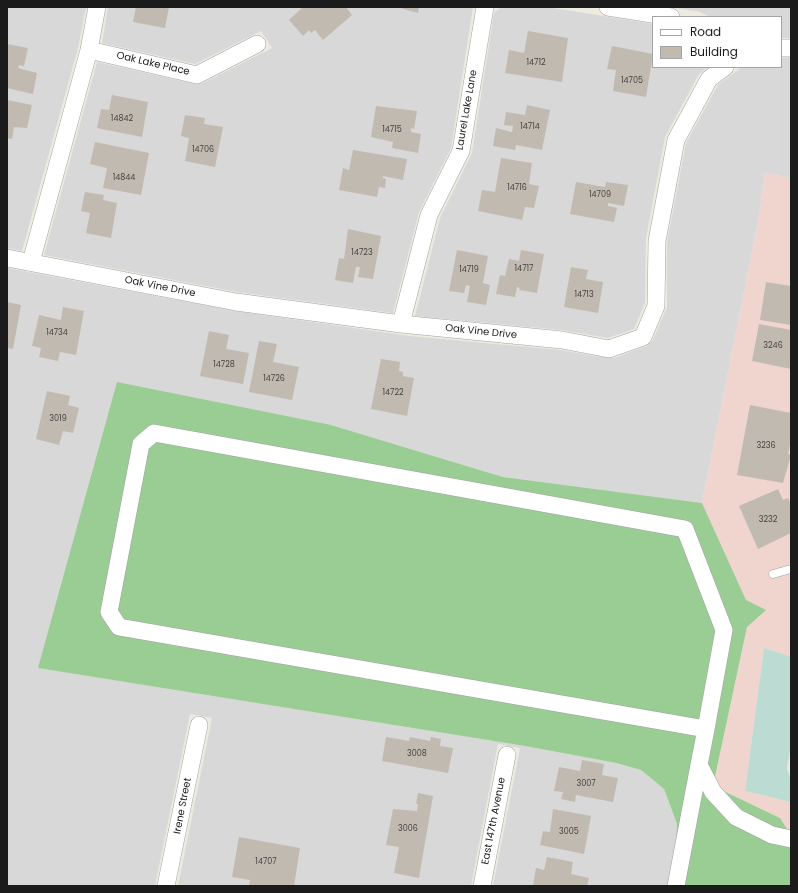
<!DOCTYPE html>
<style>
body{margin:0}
#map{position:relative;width:798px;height:893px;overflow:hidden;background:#edebe0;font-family:Poppins,sans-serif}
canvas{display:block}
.frame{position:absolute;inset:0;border:8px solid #1b1b1b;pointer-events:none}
.legend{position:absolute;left:652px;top:16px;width:130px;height:52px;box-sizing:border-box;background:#fff;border:1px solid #a4a4a4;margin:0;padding:5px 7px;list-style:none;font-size:12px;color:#1b1b1b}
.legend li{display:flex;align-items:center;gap:8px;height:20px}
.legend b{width:20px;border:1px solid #a4a4a4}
</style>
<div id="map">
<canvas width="798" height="893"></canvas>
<div class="frame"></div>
<ul class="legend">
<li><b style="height:5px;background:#fff"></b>Road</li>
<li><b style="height:11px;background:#c1bab0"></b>Building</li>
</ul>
</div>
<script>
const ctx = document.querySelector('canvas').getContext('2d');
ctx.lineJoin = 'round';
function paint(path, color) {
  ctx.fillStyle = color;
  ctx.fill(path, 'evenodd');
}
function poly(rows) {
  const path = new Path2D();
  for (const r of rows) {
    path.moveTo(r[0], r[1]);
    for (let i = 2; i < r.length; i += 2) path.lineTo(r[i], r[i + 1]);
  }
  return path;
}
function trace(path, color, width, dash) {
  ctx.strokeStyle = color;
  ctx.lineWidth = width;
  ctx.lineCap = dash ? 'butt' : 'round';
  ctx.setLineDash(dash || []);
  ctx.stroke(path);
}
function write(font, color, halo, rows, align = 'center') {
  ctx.font = font + ' Poppins,sans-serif';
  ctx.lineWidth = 4;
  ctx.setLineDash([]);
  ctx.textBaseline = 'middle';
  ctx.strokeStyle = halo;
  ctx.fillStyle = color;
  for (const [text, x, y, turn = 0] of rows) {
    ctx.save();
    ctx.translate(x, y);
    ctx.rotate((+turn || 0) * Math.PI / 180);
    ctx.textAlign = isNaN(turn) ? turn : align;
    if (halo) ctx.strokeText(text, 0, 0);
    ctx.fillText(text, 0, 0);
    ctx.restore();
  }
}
paint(poly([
 [7,7,86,7,78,48,22,251,7,248],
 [108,7,473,7,451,148,419,212,393,313,237,292,44,255,97,62,195,84,203,83,272,48,261,31,195,64,102,43],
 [501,7,547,7,653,24,653,67,708,67,699,74,665,137,646,238,645,303,634,329,608,338,562,330,415,316,440,218,472,153,494,13],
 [670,7,791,7,791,38,781,38,781,17,710,17,700,12],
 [791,57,791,178,765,173,758,222,702,503,503,477,331,425,39,668,525,746,616,763,641,770,664,789,677,824,675,862,670,886,493,886,520,748,498,744,471,886,178,886,212,718,190,714,155,886,7,886,7,268,235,311,410,336,560,350,607,358,614,358,647,346,653,340,667,307,667,242,686,143,718,85,742,67,781,67,781,58]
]), '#d9d8d8');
paint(poly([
 [765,173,791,178,791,655,789,656,764,648,745,791,791,802,791,835,780,818,713,786,747,627,746,600,702,503,758,222]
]), '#efd5ce');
paint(poly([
 [117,382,331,425,503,477,702,503,746,600,766,610,747,627,713,786,780,818,791,835,791,886,670,886,675,862,677,824,664,789,641,770,616,763,525,746,38,668]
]), '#9acd94');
paint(poly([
 [764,648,789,656,791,655,791,745,787,768,791,781,791,802,745,791]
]), '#bcdbd3');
paint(poly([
 [136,7,169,7,165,28,133,22],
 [303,7,346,7,352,15,323,40,315,30,311,33,309,30,303,36,289,20],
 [397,7,419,7,418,13],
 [528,31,568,38,562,82,505,73,509,50,524,53],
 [7,44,28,48,24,66,19,65,18,68,37,73,33,94,7,88],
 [612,46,653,54,646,97,613,91,616,70,607,69],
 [112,95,148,102,142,137,97,128,101,109,109,110],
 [7,100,32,105,27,128,14,127,12,139,7,138],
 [527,105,550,110,542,150,516,145,515,150,493,146,496,128,512,132,513,126,504,125,506,112,525,115],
 [376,106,417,111,414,129,411,128,411,132,421,134,418,153,392,148,393,142,371,137],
 [185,115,205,118,204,124,223,127,215,167,185,161,189,138,181,136],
 [95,142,149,153,141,195,103,188,107,168,90,164],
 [353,150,407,159,403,180,383,176,383,178,386,179,385,188,379,187,377,197,339,190,343,168,349,170],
 [501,158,532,163,529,184,539,186,534,208,525,207,522,220,478,211,482,190,495,192],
 [576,182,605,187,606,182,628,185,624,206,608,203,608,206,617,208,614,222,570,214],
 [85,192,104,195,103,200,117,203,111,238,86,233,90,213,81,211],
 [348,229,381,236,373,279,358,277,360,267,356,267,353,283,335,280,339,258,344,259],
 [457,250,488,256,483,283,490,285,486,305,467,302,470,286,466,285,464,293,449,291],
 [521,250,544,254,537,293,519,290,520,288,517,287,515,297,496,294,500,275,505,276,509,259,519,261],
 [571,267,588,270,586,279,603,282,598,313,564,307],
 [766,282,791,286,791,325,760,320],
 [7,302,21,305,13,349,7,348],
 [63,307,84,311,76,355,60,352,58,361,39,357,41,348,32,346,39,315,61,320],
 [759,324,791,330,791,369,752,361],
 [209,331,229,335,226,349,249,353,243,384,200,376],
 [259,341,277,344,273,362,299,367,292,400,249,392],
 [381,359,400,362,399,371,403,372,403,376,414,378,407,416,371,409],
 [47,391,70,396,68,405,79,408,73,433,63,431,59,445,36,439],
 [750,405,791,413,791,439,788,454,791,455,783,483,737,475],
 [778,489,783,500,788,498,791,504,791,533,758,549,739,506],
 [386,737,409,741,410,737,430,741,431,737,441,739,440,746,453,748,448,773,382,761],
 [582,760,604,764,602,775,618,778,613,802,576,795,575,802,561,799,563,792,554,791,559,767,580,771],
 [418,793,433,796,419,878,394,873,399,847,386,845,393,809,417,811,418,804,416,804],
 [553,809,591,816,584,854,540,845,543,831,550,832],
 [239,837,300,848,294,886,249,886,250,880,232,877],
 [547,857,573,862,571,874,589,878,587,886,533,886,536,868,544,870]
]), '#c1bab0');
const lane = poly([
 [773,574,791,569]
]);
const street = poly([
 [608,7,671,17],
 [781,48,791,48],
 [89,50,197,75,257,44],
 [7,258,236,302,401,324,562,340,609,349,643,337,656,306,657,241,676,140,709,79,725,67],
 [31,262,89,50,97,7],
 [401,324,429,215,461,151,485,7],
 [706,729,119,627,109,612,141,444,154,433,685,529,724,630,706,729,699,765,713,792,736,817,772,835,791,839],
 [166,886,199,725],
 [482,886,507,755],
 [676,886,699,765]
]);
trace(lane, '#a2a2a2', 9);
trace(street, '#a2a2a2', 18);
trace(lane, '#fff', 8);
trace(street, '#fff', 17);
write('8px', '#444340', null, [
 ["14712",536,63],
 ["14705",632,81],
 ["14842",122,119],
 ["14714",530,127],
 ["14715",392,130],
 ["14706",203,150],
 ["14844",124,178],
 ["14716",517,188],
 ["14709",600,195],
 ["14723",362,253],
 ["14717",524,269],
 ["14719",469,270],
 ["14713",584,295],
 ["14734",57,333],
 ["3246",773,346],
 ["14728",224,365],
 ["14726",274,379],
 ["14722",393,393],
 ["3019",58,419],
 ["3236",766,446],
 ["3232",768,520],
 ["3008",417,754],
 ["3007",586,784],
 ["3006",408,829],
 ["3005",569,832],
 ["14707",266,862]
]);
write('10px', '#1b1b1b', '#fff', [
 ["Oak Lake Place",153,64,13],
 ["Laurel Lake Lane",467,110,-80],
 ["Oak Vine Drive",160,287,11],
 ["Oak Vine Drive",481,332,6],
 ["Irene Street",183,806,-79],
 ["East 147th Avenue",494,821,-79]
]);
</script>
